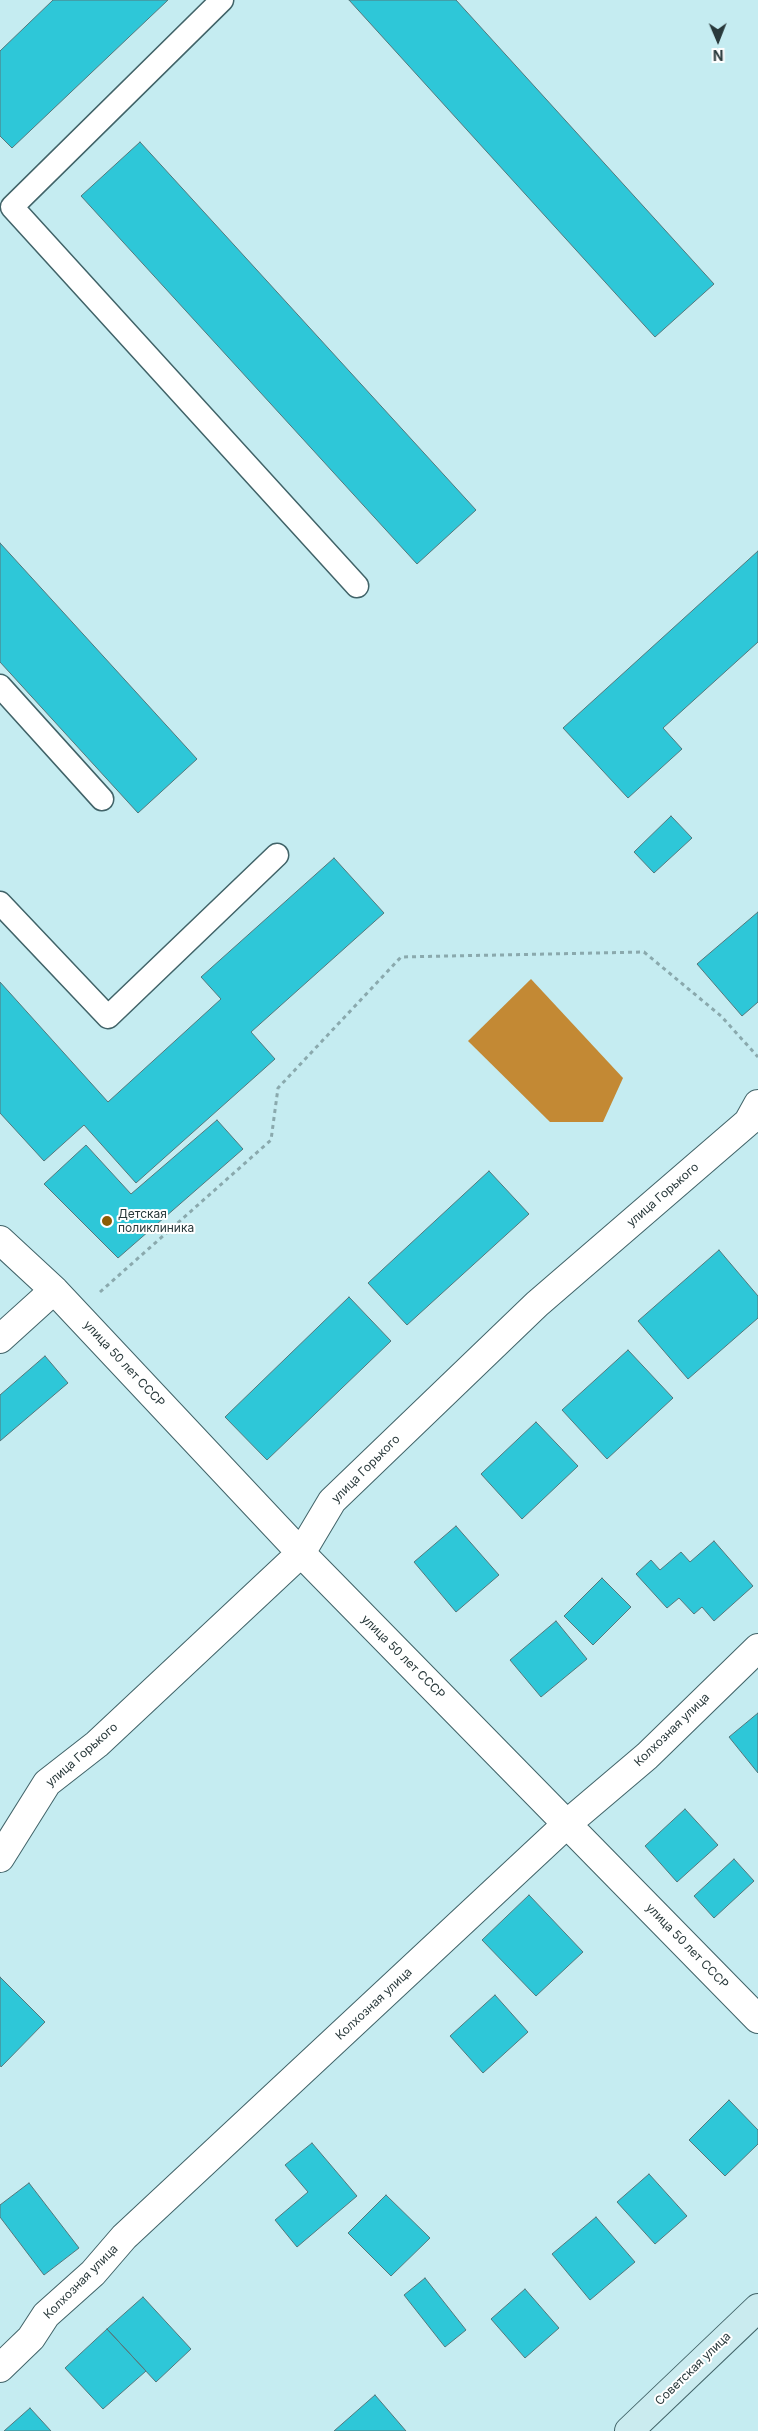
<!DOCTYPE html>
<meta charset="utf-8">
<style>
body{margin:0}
#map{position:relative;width:758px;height:2431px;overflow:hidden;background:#c5ecf1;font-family:Inter,sans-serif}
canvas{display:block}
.north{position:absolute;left:693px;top:15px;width:50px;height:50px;-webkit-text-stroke:4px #fff;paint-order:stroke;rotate:179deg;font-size:14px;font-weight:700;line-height:20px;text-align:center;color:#29393b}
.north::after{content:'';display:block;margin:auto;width:18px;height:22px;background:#29393b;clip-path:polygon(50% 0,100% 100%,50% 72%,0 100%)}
</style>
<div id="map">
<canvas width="758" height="2431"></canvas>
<div class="north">N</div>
</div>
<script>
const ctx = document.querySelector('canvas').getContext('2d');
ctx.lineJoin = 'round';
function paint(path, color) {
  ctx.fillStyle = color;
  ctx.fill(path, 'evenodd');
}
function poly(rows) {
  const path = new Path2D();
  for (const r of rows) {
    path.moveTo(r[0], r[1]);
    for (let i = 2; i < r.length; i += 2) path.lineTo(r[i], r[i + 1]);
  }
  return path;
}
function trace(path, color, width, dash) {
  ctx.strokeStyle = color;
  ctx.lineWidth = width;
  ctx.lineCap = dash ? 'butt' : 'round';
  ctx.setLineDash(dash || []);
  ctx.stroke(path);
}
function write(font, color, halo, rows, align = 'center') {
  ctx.font = font + ' Inter,sans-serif';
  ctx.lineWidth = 4;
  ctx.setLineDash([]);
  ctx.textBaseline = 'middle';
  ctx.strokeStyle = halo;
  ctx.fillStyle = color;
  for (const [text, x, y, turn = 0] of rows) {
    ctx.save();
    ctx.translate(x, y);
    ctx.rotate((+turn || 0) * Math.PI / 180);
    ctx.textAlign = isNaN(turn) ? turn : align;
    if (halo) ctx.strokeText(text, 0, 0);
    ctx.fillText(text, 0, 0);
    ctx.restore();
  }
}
paint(poly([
 [531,979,623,1078,603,1122,550,1122,468,1041]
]), '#c38934');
const building = poly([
 [53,0,168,0,12,148,0,136,0,51,53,0],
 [349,0,456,0,714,284,655,337,349,0],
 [140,142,476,510,417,564,81,196,140,142],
 [0,543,197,759,138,813,0,662,0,543],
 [758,551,758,642,663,728,682,749,628,798,563,728,758,551],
 [671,816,692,838,654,873,634,852,671,816],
 [334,858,384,913,251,1032,275,1059,136,1183,84,1125,44,1161,0,1113,0,982,108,1102,221,999,201,977,334,858],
 [758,912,758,1002,742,1016,697,964,758,912],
 [217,1120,243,1149,118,1258,44,1184,86,1145,131,1194,217,1120],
 [489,1171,529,1214,407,1325,368,1283,489,1171],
 [719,1250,758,1296,758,1318,688,1379,638,1321,719,1250],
 [349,1297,391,1341,267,1460,225,1417,349,1297],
 [628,1350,673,1398,607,1459,562,1410,628,1350],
 [45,1356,68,1383,0,1441,0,1395,45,1356],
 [536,1422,578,1466,522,1519,481,1474,536,1422],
 [456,1526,499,1575,456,1612,414,1562,456,1526],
 [714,1541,753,1586,714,1621,702,1607,694,1614,679,1598,667,1608,636,1574,651,1560,660,1570,681,1552,690,1562,714,1541],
 [602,1578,631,1607,593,1645,564,1616,602,1578],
 [556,1621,587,1659,541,1697,510,1660,556,1621],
 [758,1713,758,1773,729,1737,758,1713],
 [685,1809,718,1845,677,1882,645,1846,685,1809],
 [734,1859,754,1881,714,1918,694,1896,734,1859],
 [529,1895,583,1952,536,1996,482,1940,529,1895],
 [0,1977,45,2022,1,2067,0,2065,0,1977],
 [495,1995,528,2032,483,2073,450,2036,495,1995],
 [729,2100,758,2130,758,2144,725,2176,689,2140,729,2100],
 [312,2143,357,2196,297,2247,275,2220,308,2192,285,2165,312,2143],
 [649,2174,687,2216,655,2244,617,2202,649,2174],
 [29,2183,79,2248,44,2275,0,2217,0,2205,29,2183],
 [386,2195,430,2238,391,2276,348,2233,386,2195],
 [596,2217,635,2262,590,2300,552,2254,596,2217],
 [425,2278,466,2330,445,2347,404,2295,425,2278],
 [525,2289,559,2328,525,2358,491,2319,525,2289],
 [143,2297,191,2349,156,2382,107,2329,143,2297],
 [107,2329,146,2371,103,2409,65,2368,107,2329],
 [375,2395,406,2431,334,2431,375,2395],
 [30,2408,51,2431,4,2431,30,2408]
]);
paint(building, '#2ec7d8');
trace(building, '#54787c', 1);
const lane = poly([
 [222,0,12,207,357,586],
 [0,686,102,799],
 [0,903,108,1017,277,855]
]);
const street = poly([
 [0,1240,54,1290,301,1553,758,2019],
 [0,1339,54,1290],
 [0,1858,47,1783,97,1744,301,1553,332,1501,537,1304,748,1122,758,1104],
 [0,2368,31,2338,46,2315,93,2273,124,2237,568,1823,647,1756,758,1648]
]);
const secondary = poly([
 [629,2431,758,2308]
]);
trace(lane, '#416368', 25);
trace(street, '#416368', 30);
trace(secondary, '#416368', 30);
trace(poly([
 [100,1292,271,1140,278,1088,401,957,644,952,721,1016,758,1057]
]), '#8aa9ad', 3, [4, 4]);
trace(lane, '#fff', 22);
trace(street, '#fff', 28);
trace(secondary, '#caebef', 28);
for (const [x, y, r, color] of [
 [107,1221,6,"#8c5c04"]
]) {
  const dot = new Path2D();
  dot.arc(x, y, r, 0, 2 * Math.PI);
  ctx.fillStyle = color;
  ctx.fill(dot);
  trace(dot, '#fff', 2);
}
write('12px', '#29393b', '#fff', [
 ["улица Горького",663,1195,-41],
 ["улица 50 лет СССР",124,1364,47],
 ["улица Горького",366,1469,-45],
 ["улица 50 лет СССР",403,1657,45],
 ["Колхозная улица",672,1730,-44],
 ["улица Горького",82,1755,-41],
 ["улица 50 лет СССР",687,1946,46],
 ["Колхозная улица",374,2004,-43],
 ["Колхозная улица",81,2282,-45],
 ["Советская улица",693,2369,-44]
]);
write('12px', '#29393b', '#fff', [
 ["Детская",118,1214],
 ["поликлиника",118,1228]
], 'left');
</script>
